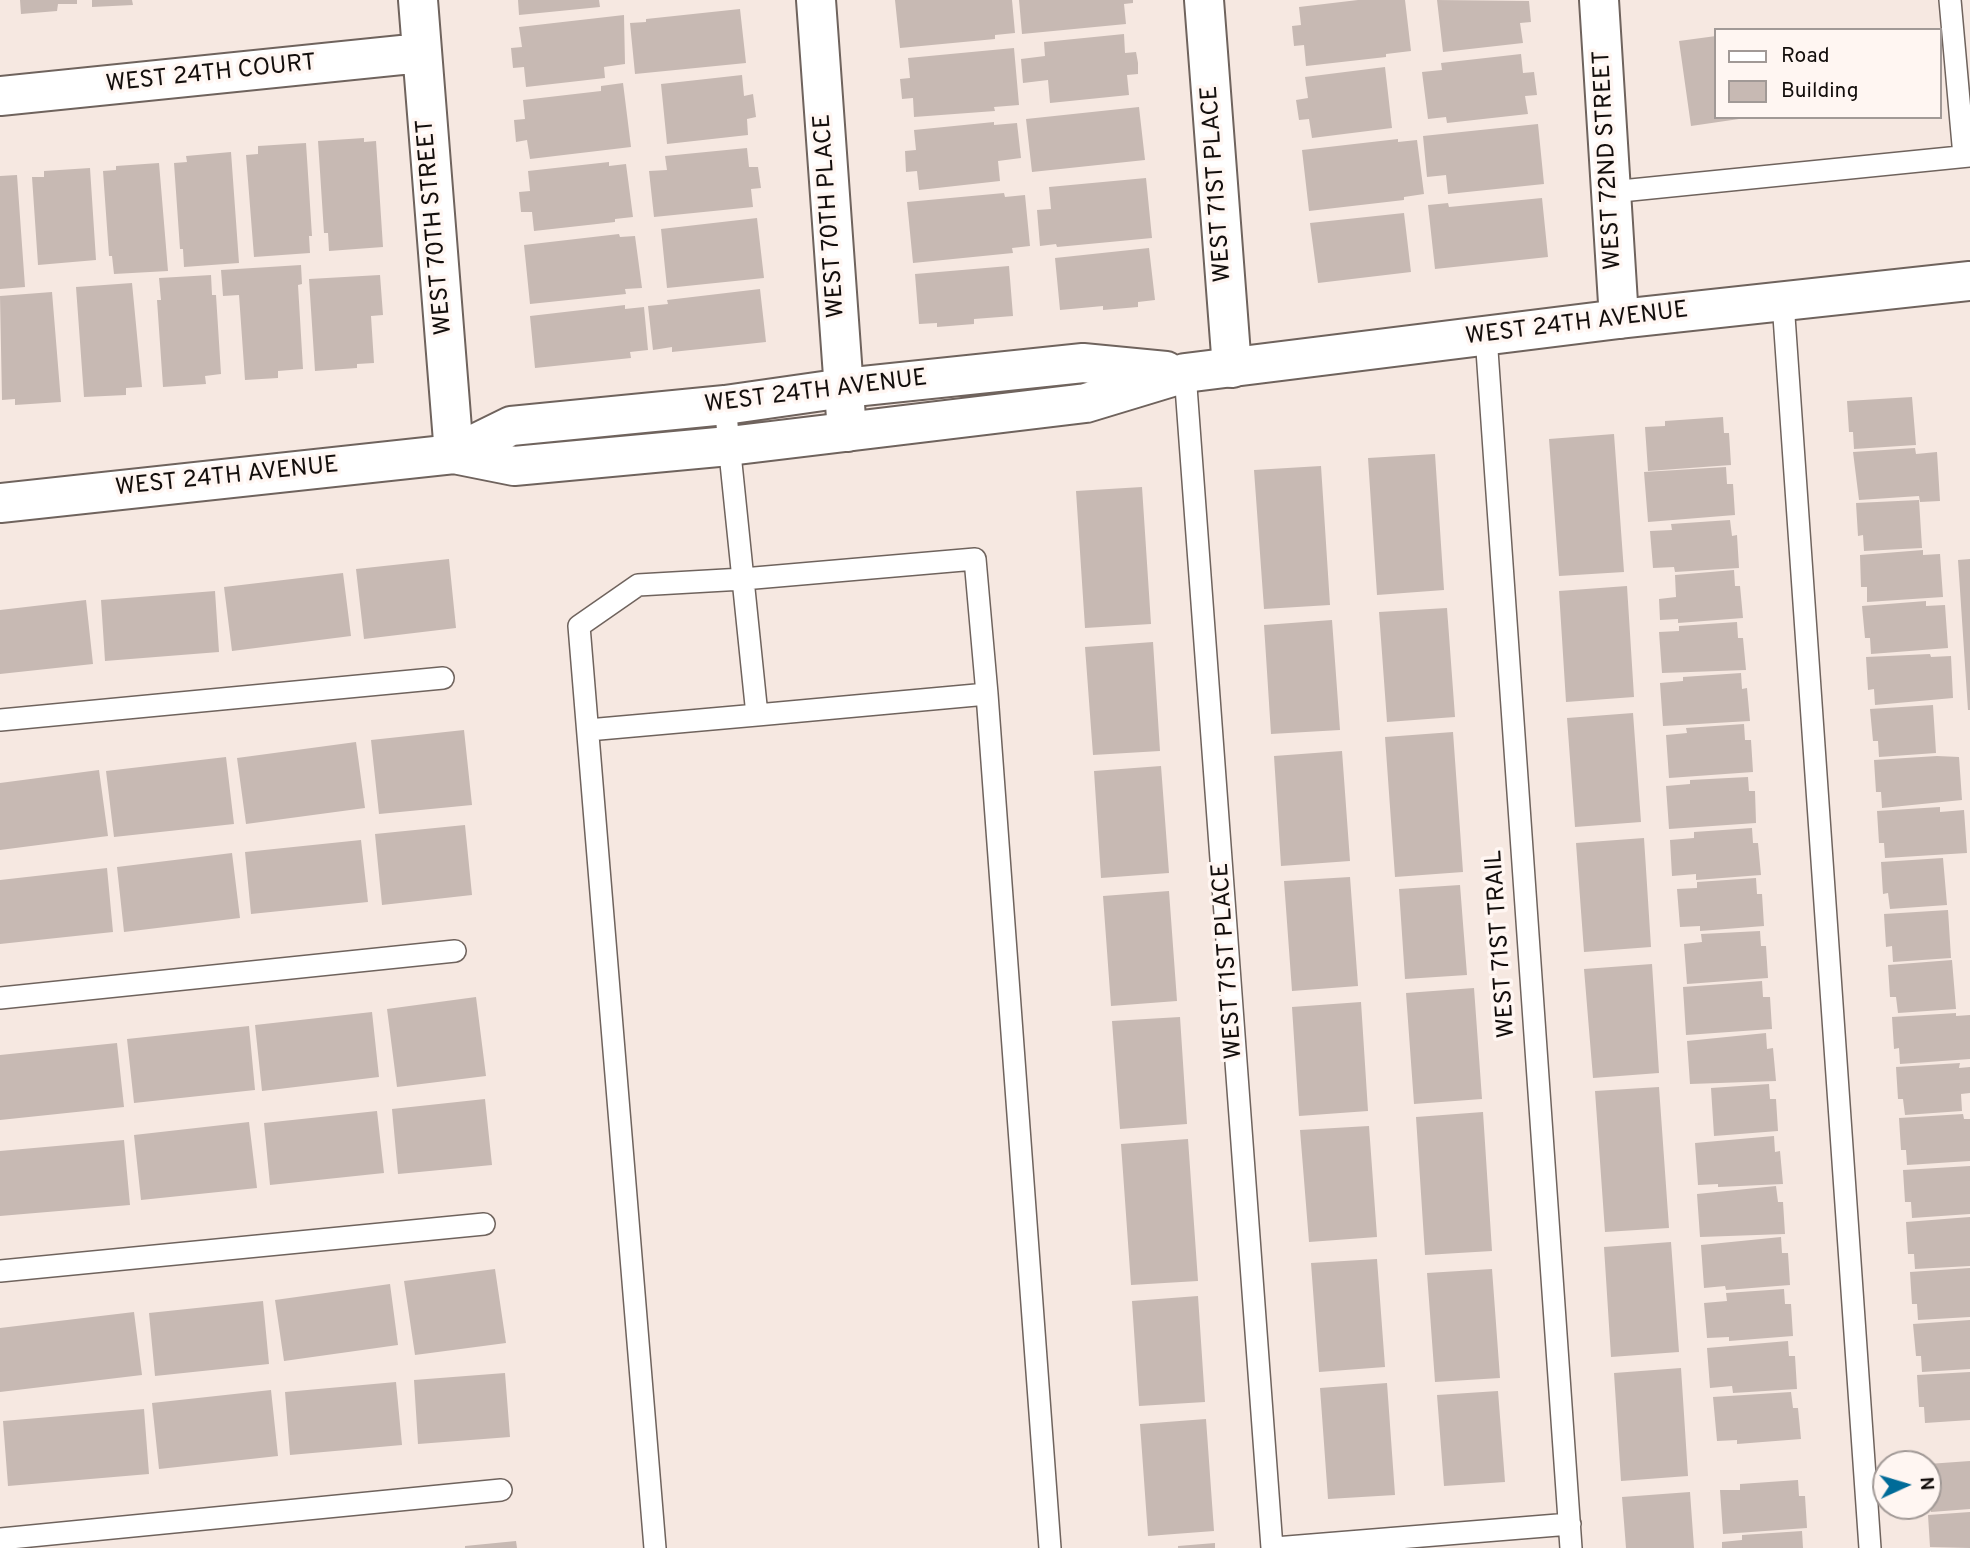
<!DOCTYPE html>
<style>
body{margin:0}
#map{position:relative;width:1970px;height:1548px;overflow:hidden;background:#f6e8e1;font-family:Overpass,sans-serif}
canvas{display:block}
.legend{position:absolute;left:1714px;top:28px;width:228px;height:91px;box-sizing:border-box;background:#fff6f2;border:2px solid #a19996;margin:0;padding:9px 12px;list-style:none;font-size:21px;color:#130e0c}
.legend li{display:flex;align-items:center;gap:14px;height:35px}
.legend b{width:35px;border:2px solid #a19996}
.north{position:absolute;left:1872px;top:1450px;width:70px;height:70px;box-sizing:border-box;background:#fff6f2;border:2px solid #a19996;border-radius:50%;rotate:86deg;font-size:19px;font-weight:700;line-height:28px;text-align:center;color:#130e0c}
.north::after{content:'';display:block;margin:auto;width:24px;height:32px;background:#006b98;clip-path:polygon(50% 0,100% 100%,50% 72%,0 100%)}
</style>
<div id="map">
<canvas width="1970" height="1548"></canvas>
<ul class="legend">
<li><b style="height:9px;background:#fff"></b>Road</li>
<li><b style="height:19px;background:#c7b9b3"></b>Building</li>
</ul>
<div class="north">N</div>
</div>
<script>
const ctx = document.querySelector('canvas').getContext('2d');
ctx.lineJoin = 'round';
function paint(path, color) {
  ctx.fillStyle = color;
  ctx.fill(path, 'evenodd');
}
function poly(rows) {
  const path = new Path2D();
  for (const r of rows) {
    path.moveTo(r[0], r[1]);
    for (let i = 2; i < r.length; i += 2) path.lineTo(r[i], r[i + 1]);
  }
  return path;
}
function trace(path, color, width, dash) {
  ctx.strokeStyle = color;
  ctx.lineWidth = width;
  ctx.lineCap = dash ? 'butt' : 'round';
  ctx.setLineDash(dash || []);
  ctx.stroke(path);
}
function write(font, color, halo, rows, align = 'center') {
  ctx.font = font + ' Overpass,sans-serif';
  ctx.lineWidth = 7;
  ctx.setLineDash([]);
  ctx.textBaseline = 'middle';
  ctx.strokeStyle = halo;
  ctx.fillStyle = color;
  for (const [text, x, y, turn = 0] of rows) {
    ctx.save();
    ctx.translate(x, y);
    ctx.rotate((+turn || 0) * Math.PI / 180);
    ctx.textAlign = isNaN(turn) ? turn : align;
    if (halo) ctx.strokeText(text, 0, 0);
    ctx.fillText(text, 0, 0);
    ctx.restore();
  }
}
paint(poly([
 [20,0,77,0,77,4,58,4,57,11,21,14],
 [92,0,132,0,133,5,92,7],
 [518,0,599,0,600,7,519,15],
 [895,0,1012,0,1015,33,995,35,995,39,900,48],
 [1019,0,1133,0,1133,3,1124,4,1126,24,1022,34],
 [1358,0,1405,0,1411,51,1386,54,1386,57,1306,66,1304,45,1294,46,1292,26,1301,25,1299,7],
 [1437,0,1529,1,1531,22,1520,23,1523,43,1443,52],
 [740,9,746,63,635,74,630,23,646,22,646,19],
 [624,15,625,64,604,67,605,78,526,87,524,67,513,68,511,48,522,47,519,27],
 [1124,34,1125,53,1136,52,1138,63,1138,74,1127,75,1129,95,1050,103,1048,80,1023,83,1021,59,1045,56,1044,42],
 [1716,36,1716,117,1739,119,1691,126,1679,41],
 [1014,48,1019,105,994,107,995,111,914,117,913,98,902,99,900,79,910,78,908,58],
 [1521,54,1523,73,1534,72,1537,95,1525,96,1528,114,1447,123,1446,117,1428,119,1422,72,1442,70,1441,63],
 [1385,67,1392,128,1312,138,1309,119,1299,120,1296,100,1308,98,1305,77],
 [742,75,744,96,753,94,756,117,747,119,748,135,667,144,661,84],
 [623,83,631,147,530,159,527,140,516,142,514,120,525,119,523,100,601,91,601,86],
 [1139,107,1145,160,1032,172,1026,119],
 [994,122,994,125,1017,123,1021,158,998,161,1000,181,919,190,917,171,906,172,905,151,916,150,914,130],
 [1538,124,1544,184,1448,194,1446,175,1427,177,1423,136],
 [364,138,364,142,376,141,383,247,329,251,328,233,324,233,318,141],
 [1398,139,1398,142,1417,140,1424,194,1404,197,1404,200,1309,211,1302,150],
 [306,143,312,236,309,236,310,253,254,257,246,155,258,154,258,146],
 [747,148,749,167,758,167,761,188,751,189,753,207,654,217,649,171,667,170,665,156],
 [231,152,239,263,184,267,183,249,180,249,174,163,187,162,186,156],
 [609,162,609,166,626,164,633,217,615,219,615,222,534,231,532,212,521,212,519,192,530,191,528,171],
 [159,163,168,271,114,274,112,256,109,256,103,171,116,170,116,166],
 [90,168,96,260,38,265,32,177,44,177,44,171],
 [17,175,25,287,0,289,0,176],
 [1146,178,1152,238,1057,247,1056,244,1040,246,1037,210,1051,209,1049,187],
 [1004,193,1005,197,1025,195,1030,246,1012,248,1013,253,913,263,907,202],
 [1542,198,1548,257,1435,269,1428,205,1448,203,1449,207],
 [1404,213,1411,272,1318,283,1310,223],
 [757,218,764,278,667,288,661,229],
 [619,234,620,237,635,236,642,288,625,289,626,294,530,304,524,245],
 [1149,248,1155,300,1138,302,1138,307,1103,310,1103,306,1060,310,1055,258],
 [301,265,302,284,298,285,303,369,278,371,278,378,245,380,239,295,223,296,221,270],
 [1009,266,1013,316,974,319,974,324,937,327,937,323,919,324,915,274],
 [211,275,212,295,216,295,221,374,205,376,206,384,163,387,157,300,161,300,159,278],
 [380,275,383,315,371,316,374,363,357,364,357,368,315,371,309,279],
 [132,283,142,387,126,388,126,395,84,397,76,287],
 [760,289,766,342,672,352,672,347,653,350,648,306,668,304,667,300],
 [52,292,61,402,15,405,15,399,2,400,0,296],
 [625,305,625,309,644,307,648,350,630,352,631,358,535,368,530,316],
 [1912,397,1916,445,1854,449,1853,432,1849,432,1847,401],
 [1723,417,1724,433,1729,433,1731,465,1648,471,1645,427,1665,426,1665,421],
 [1614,434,1624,572,1559,576,1549,439],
 [1915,448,1916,454,1937,452,1940,501,1920,502,1919,496,1859,500,1853,452],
 [1435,454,1444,590,1377,595,1368,458],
 [1321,466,1330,605,1264,609,1254,470],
 [1726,467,1727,484,1733,484,1735,515,1648,522,1644,472],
 [1142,487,1151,624,1085,628,1076,491],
 [1919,500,1922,548,1864,551,1863,535,1858,536,1856,503],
 [1730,520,1732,536,1737,535,1739,568,1675,572,1674,567,1653,568,1650,531,1672,530,1671,524],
 [1923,550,1923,555,1940,554,1943,597,1867,602,1867,587,1861,587,1860,555],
 [449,559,456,628,364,639,356,569],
 [1970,559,1970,710,1968,710,1958,560],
 [1734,570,1735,586,1740,586,1743,618,1678,623,1678,619,1660,620,1659,599,1676,597,1675,575],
 [343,573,351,636,232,651,224,587],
 [1627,586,1634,697,1566,702,1559,591],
 [215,591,219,652,105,661,101,600],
 [86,600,93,664,0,674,0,610],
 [1926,601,1926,606,1945,605,1948,648,1871,654,1870,638,1865,638,1862,606],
 [1447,608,1455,717,1387,722,1379,612],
 [1332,620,1340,730,1271,734,1264,625],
 [1737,622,1738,638,1743,638,1746,670,1662,673,1659,632,1679,631,1679,626],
 [1153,642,1160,751,1093,755,1085,647],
 [1930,654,1931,657,1951,656,1953,698,1875,705,1874,689,1868,690,1866,657],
 [1741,673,1742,689,1747,688,1750,721,1663,726,1660,683,1683,681,1683,677],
 [1933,705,1936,753,1879,757,1878,741,1873,741,1870,709],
 [1633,713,1641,822,1575,827,1567,718],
 [1744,724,1745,740,1751,740,1753,772,1669,778,1666,735,1687,733,1686,728],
 [464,730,472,805,379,814,371,740],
 [1453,732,1463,872,1395,877,1385,737],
 [356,742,365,808,246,824,237,758],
 [1342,751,1350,861,1281,866,1274,756],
 [1937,756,1959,757,1962,800,1882,808,1881,792,1876,792,1874,760],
 [226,757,234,824,114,837,106,771],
 [1161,766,1169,873,1101,878,1094,771],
 [99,770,108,836,0,850,0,783],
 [1748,777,1749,791,1755,791,1756,823,1669,829,1666,786,1690,784,1690,780],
 [1940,807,1940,812,1964,810,1967,853,1885,858,1884,843,1879,843,1877,811],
 [465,825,472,895,382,905,375,834],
 [1752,828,1753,843,1758,843,1761,875,1696,880,1696,874,1672,876,1670,840,1694,838,1694,832],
 [1644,838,1651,947,1584,952,1576,843],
 [361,840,368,902,251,914,245,852],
 [232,853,240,918,124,932,117,867],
 [1943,858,1947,905,1890,909,1888,893,1883,894,1881,862],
 [107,868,113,932,0,944,0,880],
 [1350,877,1358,986,1292,991,1284,881],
 [1756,878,1757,894,1762,894,1764,926,1700,931,1700,926,1680,927,1677,889,1697,888,1697,882],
 [1460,885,1467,975,1405,979,1399,889],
 [1169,891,1177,1001,1111,1006,1103,896],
 [1948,910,1951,958,1893,962,1892,946,1886,947,1884,914],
 [1760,931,1761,946,1766,946,1768,978,1687,984,1684,944,1702,942,1701,934],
 [1952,960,1956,1009,1898,1013,1896,997,1890,997,1888,965],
 [1652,964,1659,1073,1593,1078,1584,969],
 [1762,981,1763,997,1770,997,1772,1029,1686,1035,1683,987],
 [1474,988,1482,1099,1414,1104,1406,993],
 [476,997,486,1076,397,1087,387,1009],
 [1361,1002,1368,1111,1299,1116,1292,1007],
 [372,1012,379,1077,262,1091,255,1025],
 [1956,1013,1956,1016,1970,1015,1970,1059,1900,1064,1899,1048,1894,1049,1892,1017],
 [1180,1017,1187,1124,1120,1129,1112,1021],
 [249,1026,255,1090,134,1103,127,1039],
 [1766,1033,1767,1049,1773,1048,1776,1081,1690,1084,1687,1041],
 [117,1043,124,1107,0,1120,0,1055],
 [1960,1063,1959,1068,1970,1067,1970,1093,1961,1094,1962,1111,1905,1115,1903,1099,1898,1099,1896,1067],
 [1769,1084,1770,1099,1776,1099,1778,1131,1714,1136,1711,1088],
 [1659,1087,1669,1228,1605,1232,1595,1091],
 [485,1099,492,1165,398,1174,392,1109],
 [377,1111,384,1173,270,1185,264,1123],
 [1483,1112,1492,1251,1425,1255,1416,1117],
 [1963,1114,1964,1119,1970,1119,1970,1161,1907,1165,1906,1150,1901,1150,1899,1118],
 [249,1122,257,1188,141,1200,134,1135],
 [1369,1126,1377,1237,1309,1242,1300,1130],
 [1774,1136,1775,1152,1780,1151,1783,1184,1718,1187,1718,1184,1698,1185,1695,1143],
 [1188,1139,1198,1281,1131,1285,1121,1144],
 [124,1140,130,1205,0,1216,0,1151],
 [1970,1166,1970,1214,1912,1218,1911,1202,1905,1202,1903,1170],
 [1776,1186,1778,1202,1783,1202,1785,1234,1700,1237,1697,1194],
 [1970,1217,1970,1266,1915,1269,1914,1254,1908,1254,1906,1222],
 [1781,1237,1782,1253,1788,1253,1790,1285,1726,1290,1725,1286,1704,1288,1701,1245],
 [1671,1242,1679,1352,1611,1357,1604,1247],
 [1377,1259,1385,1367,1319,1372,1311,1263],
 [1970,1268,1970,1317,1918,1320,1917,1304,1912,1304,1910,1272],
 [495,1269,506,1343,415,1355,404,1281],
 [1492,1269,1500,1378,1435,1382,1427,1273],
 [390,1284,398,1345,284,1361,275,1300],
 [1784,1289,1785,1304,1791,1304,1793,1336,1729,1341,1729,1337,1707,1338,1704,1303,1727,1301,1726,1293],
 [1198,1296,1205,1402,1139,1406,1132,1301],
 [263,1301,269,1364,155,1376,149,1313],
 [134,1312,142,1375,0,1392,0,1328],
 [1970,1320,1970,1369,1922,1372,1921,1356,1916,1356,1913,1324],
 [1788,1341,1789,1356,1795,1356,1797,1389,1733,1393,1732,1386,1710,1388,1707,1348],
 [1681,1368,1688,1476,1621,1481,1614,1373],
 [1970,1372,1970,1420,1925,1423,1924,1407,1919,1407,1917,1375],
 [505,1373,510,1437,418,1444,414,1380],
 [396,1382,402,1445,290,1455,285,1392],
 [1387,1383,1395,1495,1328,1499,1320,1388],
 [271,1390,278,1456,159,1469,152,1403],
 [1498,1391,1505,1482,1444,1486,1437,1395],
 [1791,1392,1793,1408,1798,1408,1801,1439,1737,1444,1737,1440,1717,1441,1713,1397],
 [144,1409,149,1474,8,1486,3,1421],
 [1206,1419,1214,1531,1148,1536,1140,1424],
 [1970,1461,1970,1509,1931,1512,1928,1464],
 [1798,1480,1799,1496,1805,1496,1807,1528,1723,1534,1720,1490,1740,1490,1740,1484],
 [1690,1492,1694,1548,1626,1548,1622,1497],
 [1970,1512,1970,1548,1930,1547,1928,1515],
 [1802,1531,1803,1548,1722,1548,1722,1542,1742,1540,1742,1535],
 [516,1541,517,1548,465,1548,465,1546],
 [1215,1543,1215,1548,1178,1548,1178,1546]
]), '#c7b9b3');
const lane = poly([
 [1950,0,1964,156],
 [1611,192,1970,156],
 [1783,302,1870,1548],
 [1486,336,1571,1548],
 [1185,373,1272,1548],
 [725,405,757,715,987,694,1050,1548],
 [0,720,443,678],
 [588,730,757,715],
 [0,998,455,951],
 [0,1271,484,1224],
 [0,1539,501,1490],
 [655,1548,579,626,638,585,743,579,975,559,987,694],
 [1275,1548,1570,1524]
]);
const street = poly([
 [418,0,454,454],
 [816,0,847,432],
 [1204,0,1232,368],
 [1599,0,1619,319],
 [0,96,421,53]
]);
const secondary = poly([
 [454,454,511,426,725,405,844,388,1083,363,1166,371],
 [0,503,454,454,514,466,729,446,1086,403,1185,373,1619,319,1970,281]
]);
trace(lane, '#6f635d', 24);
trace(street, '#6f635d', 42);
trace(secondary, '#6f635d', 42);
trace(lane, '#fff', 21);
trace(street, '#fff', 38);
trace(secondary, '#fff', 38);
write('24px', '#130e0c', '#fff6f2', [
 ["WEST 24TH COURT",211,75,-6],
 ["WEST 72ND STREET",1609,160,-93],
 ["WEST 71ST PLACE",1218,184,-94],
 ["WEST 70TH PLACE",831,216,-94],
 ["WEST 70TH STREET",436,227,-95],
 ["WEST 24TH AVENUE",1577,325,-7],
 ["WEST 24TH AVENUE",816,393,-7],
 ["WEST 24TH AVENUE",227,478,-6],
 ["WEST 71ST TRAIL",1502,944,-94],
 ["WEST 71ST PLACE",1229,961,-94]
]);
</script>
